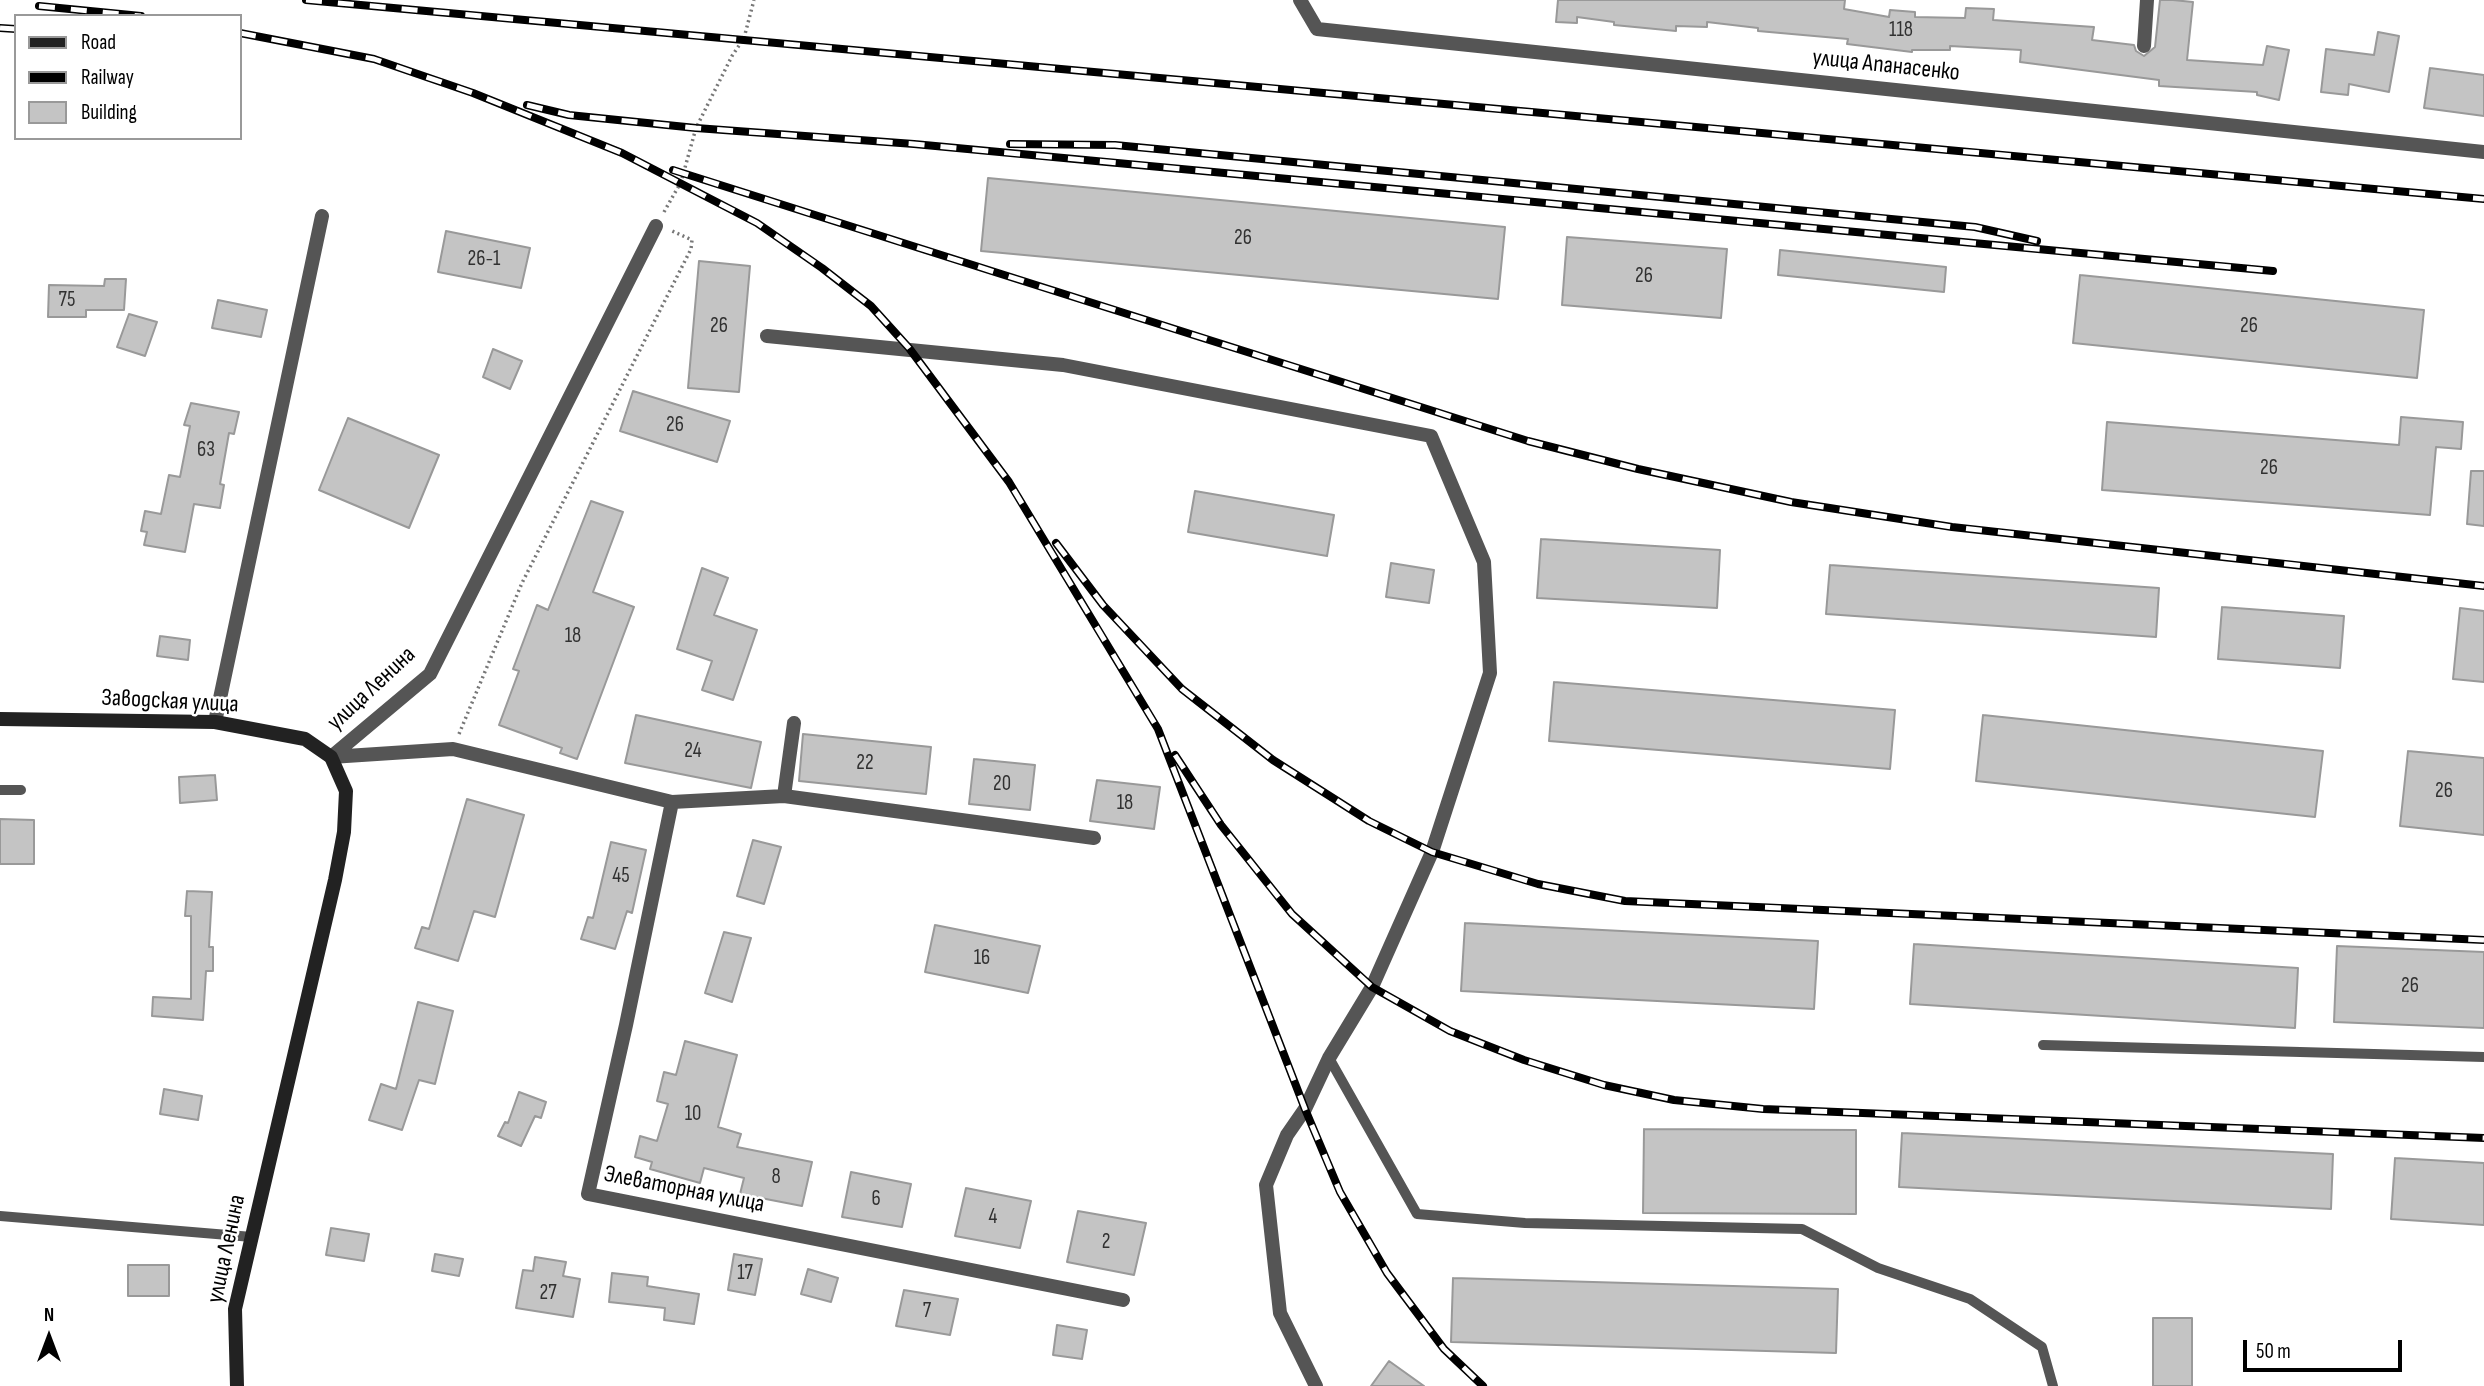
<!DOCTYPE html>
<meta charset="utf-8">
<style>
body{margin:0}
#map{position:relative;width:2484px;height:1386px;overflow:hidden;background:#fff;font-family:"Sofia Sans Condensed",sans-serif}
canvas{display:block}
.legend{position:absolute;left:14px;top:14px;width:228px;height:126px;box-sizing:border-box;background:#fff;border:2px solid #999;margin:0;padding:9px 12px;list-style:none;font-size:21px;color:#000}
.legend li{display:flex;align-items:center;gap:14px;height:35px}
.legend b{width:35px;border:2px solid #999}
.north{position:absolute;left:14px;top:1302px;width:70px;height:70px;-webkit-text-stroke:5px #fff;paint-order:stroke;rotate:0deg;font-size:19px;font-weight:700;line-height:28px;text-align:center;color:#000}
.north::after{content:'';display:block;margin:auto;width:24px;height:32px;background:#000;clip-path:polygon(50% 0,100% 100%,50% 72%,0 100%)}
.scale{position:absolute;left:2243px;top:1340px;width:159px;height:32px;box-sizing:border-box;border:4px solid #000;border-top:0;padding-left:9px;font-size:21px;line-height:24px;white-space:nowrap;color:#000;-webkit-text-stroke:5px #fff;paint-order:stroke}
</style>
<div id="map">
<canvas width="2484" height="1386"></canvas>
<ul class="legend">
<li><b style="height:9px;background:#222"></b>Road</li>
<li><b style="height:9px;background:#000"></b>Railway</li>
<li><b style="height:19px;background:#c4c4c4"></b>Building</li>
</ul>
<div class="north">N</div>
<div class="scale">50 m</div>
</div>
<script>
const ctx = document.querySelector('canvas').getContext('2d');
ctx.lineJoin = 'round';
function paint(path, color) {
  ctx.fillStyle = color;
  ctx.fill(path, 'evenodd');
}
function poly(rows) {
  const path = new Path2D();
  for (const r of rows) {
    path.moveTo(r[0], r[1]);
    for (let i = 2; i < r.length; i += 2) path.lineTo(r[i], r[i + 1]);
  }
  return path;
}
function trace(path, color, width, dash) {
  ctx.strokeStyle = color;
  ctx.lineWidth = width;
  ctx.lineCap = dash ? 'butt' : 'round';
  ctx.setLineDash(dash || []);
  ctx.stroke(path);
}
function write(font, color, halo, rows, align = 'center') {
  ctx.font = font + ' "Sofia Sans Condensed",sans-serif';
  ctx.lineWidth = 5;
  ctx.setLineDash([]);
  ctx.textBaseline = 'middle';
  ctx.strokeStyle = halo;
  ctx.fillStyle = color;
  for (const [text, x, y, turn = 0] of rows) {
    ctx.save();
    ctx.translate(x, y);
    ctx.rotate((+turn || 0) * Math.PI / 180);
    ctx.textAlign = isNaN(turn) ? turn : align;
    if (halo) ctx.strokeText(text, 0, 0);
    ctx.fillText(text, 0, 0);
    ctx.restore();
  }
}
const building = poly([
 [1558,0,1845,0,1844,9,1889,17,1890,10,1915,12,1915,17,1965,18,1966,8,1994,9,1993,20,2094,27,2092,40,2134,45,2136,51,2144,56,2155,47,2160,0,2173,0,2193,2,2187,60,2263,65,2267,46,2289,50,2279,100,2257,95,2257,92,2159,86,2159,80,2020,62,2021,50,1950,46,1950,50,1912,50,1912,52,1847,44,1848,39,1758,31,1758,28,1707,22,1707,27,1676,26,1676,31,1614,25,1614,22,1577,17,1577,23,1556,22,1558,0],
 [2378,32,2399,36,2389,92,2349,84,2348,95,2321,92,2326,49,2374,55,2378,32],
 [2430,68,2484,75,2484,116,2424,108,2430,68],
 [988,178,1505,227,1498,299,981,251,988,178],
 [446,231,530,248,521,288,438,272,446,231],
 [1567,237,1727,249,1721,318,1562,305,1567,237],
 [1780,250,1946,267,1944,292,1778,275,1780,250],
 [699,261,750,266,739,392,688,388,699,261],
 [2080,275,2424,310,2417,378,2073,343,2080,275],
 [105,279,126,279,124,310,86,310,86,317,48,317,49,285,104,286,105,279],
 [218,300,267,310,261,337,212,328,218,300],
 [129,314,157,322,145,356,117,347,129,314],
 [493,349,522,361,510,389,483,377,493,349],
 [633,391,730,421,717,462,620,431,633,391],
 [191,403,239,412,234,434,229,433,220,484,224,485,220,508,194,504,185,552,144,545,147,532,141,531,145,511,161,514,169,475,180,477,190,426,184,425,191,403],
 [2401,417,2463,422,2461,449,2436,447,2430,515,2102,490,2107,422,2399,445,2401,417],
 [348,418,439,455,409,528,319,490,348,418],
 [2471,471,2484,471,2484,526,2467,524,2471,471],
 [1195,491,1334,515,1327,556,1188,532,1195,491],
 [591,501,623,512,593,592,634,607,577,759,560,753,562,748,499,725,519,671,513,669,537,605,548,610,591,501],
 [1541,539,1720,550,1717,608,1537,598,1541,539],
 [1391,563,1434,570,1429,603,1386,597,1391,563],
 [1830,565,2159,588,2156,637,1826,614,1830,565],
 [702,568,728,578,714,615,757,630,733,700,702,690,712,661,677,649,702,568],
 [2222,607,2344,616,2340,668,2218,659,2222,607],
 [2460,608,2484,611,2484,682,2453,679,2460,608],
 [160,636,190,640,188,660,157,656,160,636],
 [1554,682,1895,710,1890,769,1549,741,1554,682],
 [636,715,761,742,751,788,625,763,636,715],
 [1983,715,2323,751,2315,817,1976,781,1983,715],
 [803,734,931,747,926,794,799,781,803,734],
 [2408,751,2484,758,2484,835,2400,826,2408,751],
 [974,759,1035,765,1030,810,969,804,974,759],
 [215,775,217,800,180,803,179,777,215,775],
 [1097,780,1160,787,1154,829,1090,821,1097,780],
 [467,799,524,815,495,917,474,911,458,961,415,948,422,927,429,929,467,799],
 [0,819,34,820,34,864,0,864,0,819],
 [753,840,781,847,764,904,737,896,753,840],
 [611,842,646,850,632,913,627,911,615,949,581,939,588,917,593,918,611,842],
 [187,891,212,892,209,947,213,947,213,971,206,971,203,1020,152,1016,153,997,191,999,191,916,185,916,187,891],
 [1465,923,1818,941,1814,1009,1461,991,1465,923],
 [935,925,1040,946,1028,993,925,972,935,925],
 [724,932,751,938,732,1002,705,993,724,932],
 [1914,944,2298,968,2295,1028,1910,1004,1914,944],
 [2337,946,2484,952,2484,1028,2334,1022,2337,946],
 [418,1002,453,1011,435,1084,419,1080,402,1130,369,1120,381,1084,396,1089,418,1002],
 [685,1041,737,1055,718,1127,741,1134,737,1147,812,1162,802,1206,740,1194,744,1178,704,1168,700,1183,650,1169,652,1162,635,1157,640,1136,657,1141,668,1104,657,1101,664,1072,676,1075,685,1041],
 [164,1089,202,1096,198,1120,160,1114,164,1089],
 [519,1092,546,1102,541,1118,535,1116,521,1146,498,1136,505,1122,508,1123,519,1092],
 [1644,1129,1856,1130,1856,1214,1643,1213,1644,1129],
 [1902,1133,2333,1154,2331,1209,1899,1187,1902,1133],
 [2395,1158,2484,1163,2484,1225,2391,1219,2395,1158],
 [851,1172,911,1184,902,1227,842,1217,851,1172],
 [966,1188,1031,1201,1020,1248,955,1236,966,1188],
 [1078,1211,1146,1223,1134,1275,1067,1262,1078,1211],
 [331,1228,369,1234,364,1261,326,1255,331,1228],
 [435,1254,463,1259,459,1276,432,1271,435,1254],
 [734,1254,762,1259,755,1295,728,1290,734,1254],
 [535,1257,566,1262,563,1276,580,1279,573,1317,516,1308,523,1270,533,1271,535,1257],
 [128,1265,169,1265,169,1296,128,1296,128,1265],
 [808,1269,838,1278,831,1302,801,1294,808,1269],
 [612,1273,648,1277,647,1286,699,1294,694,1324,664,1320,665,1308,609,1302,612,1273],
 [1453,1278,1838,1289,1836,1353,1451,1342,1453,1278],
 [904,1290,958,1299,950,1335,896,1326,904,1290],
 [2153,1318,2192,1318,2192,1386,2153,1386,2153,1318],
 [1057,1325,1087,1330,1082,1359,1053,1355,1057,1325],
 [1389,1361,1424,1386,1371,1386,1389,1361]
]);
paint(building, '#c4c4c4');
trace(building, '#999', 2);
trace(poly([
 [664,212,681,182,696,128,732,56,744,38,754,0],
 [459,734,522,583,691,249,692,240,672,231]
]), '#777', 3.5, [2, 3.5]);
trace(poly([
 [0,790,21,790],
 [2043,1045,2484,1057],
 [1329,1058,1417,1214,1525,1223,1802,1229,1878,1268,1970,1299,2042,1347,2053,1386],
 [0,1216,252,1237]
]), '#555', 10);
trace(poly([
 [1300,0,1317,29,2484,152],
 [2144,46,2147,0],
 [767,336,1063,365,1431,436,1484,562,1490,673,1432,852,1372,987,1329,1058,1305,1109,1287,1135,1266,1185,1280,1313,1316,1386],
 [215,722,322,216],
 [331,757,430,674,656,226],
 [331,757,453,749,672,802,784,796,794,723],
 [784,796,1094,838],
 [672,802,626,1025,588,1194,1123,1300]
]), '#555', 14);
trace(poly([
 [0,719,215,722,305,739,331,757,346,791,344,832,335,880,235,1309,237,1386]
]), '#222', 14);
const rail = poly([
 [306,0,2484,199],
 [39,6,141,16],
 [0,28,16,29],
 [240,33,374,59,473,93,622,153,757,223,822,268,871,306,909,348,1009,482,1158,729,1305,1109,1340,1192,1387,1273,1444,1349,1483,1386],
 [527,105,569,115,696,128,914,144,2273,271],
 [1010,144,1115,145,1975,227,2037,241],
 [673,170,1528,441,1638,469,1791,502,1952,527,2484,586],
 [1056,543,1103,605,1182,689,1273,760,1369,821,1432,852,1538,884,1625,901,2484,940],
 [1175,755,1221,825,1292,914,1372,987,1450,1031,1524,1060,1604,1085,1674,1100,1763,1109,2484,1138]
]);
trace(rail, '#000', 8);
trace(rail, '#fff', 5, [16]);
write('21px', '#313131', null, [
 ["118",1901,31],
 ["26",1243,239],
 ["26-1",484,260],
 ["26",1644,277],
 ["75",67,301],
 ["26",719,327],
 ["26",2249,327],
 ["26",675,426],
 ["63",206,451],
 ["26",2269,469],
 ["18",573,637],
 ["24",693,752],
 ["22",865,764],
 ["20",1002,785],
 ["26",2444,792],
 ["18",1125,804],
 ["45",621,877],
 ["16",982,959],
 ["26",2410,987],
 ["10",693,1115],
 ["8",776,1178],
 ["6",876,1200],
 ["4",993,1218],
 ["2",1106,1243],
 ["17",745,1274],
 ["27",548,1294],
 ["7",927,1312]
]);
write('24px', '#000', '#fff', [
 ["улица Апанасенко",1886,66,6],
 ["улица Ленина",372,689,-43],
 ["Заводская улица",170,702,3],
 ["Элеваторная улица",684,1190,11],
 ["улица Ленина",227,1249,-78]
]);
</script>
